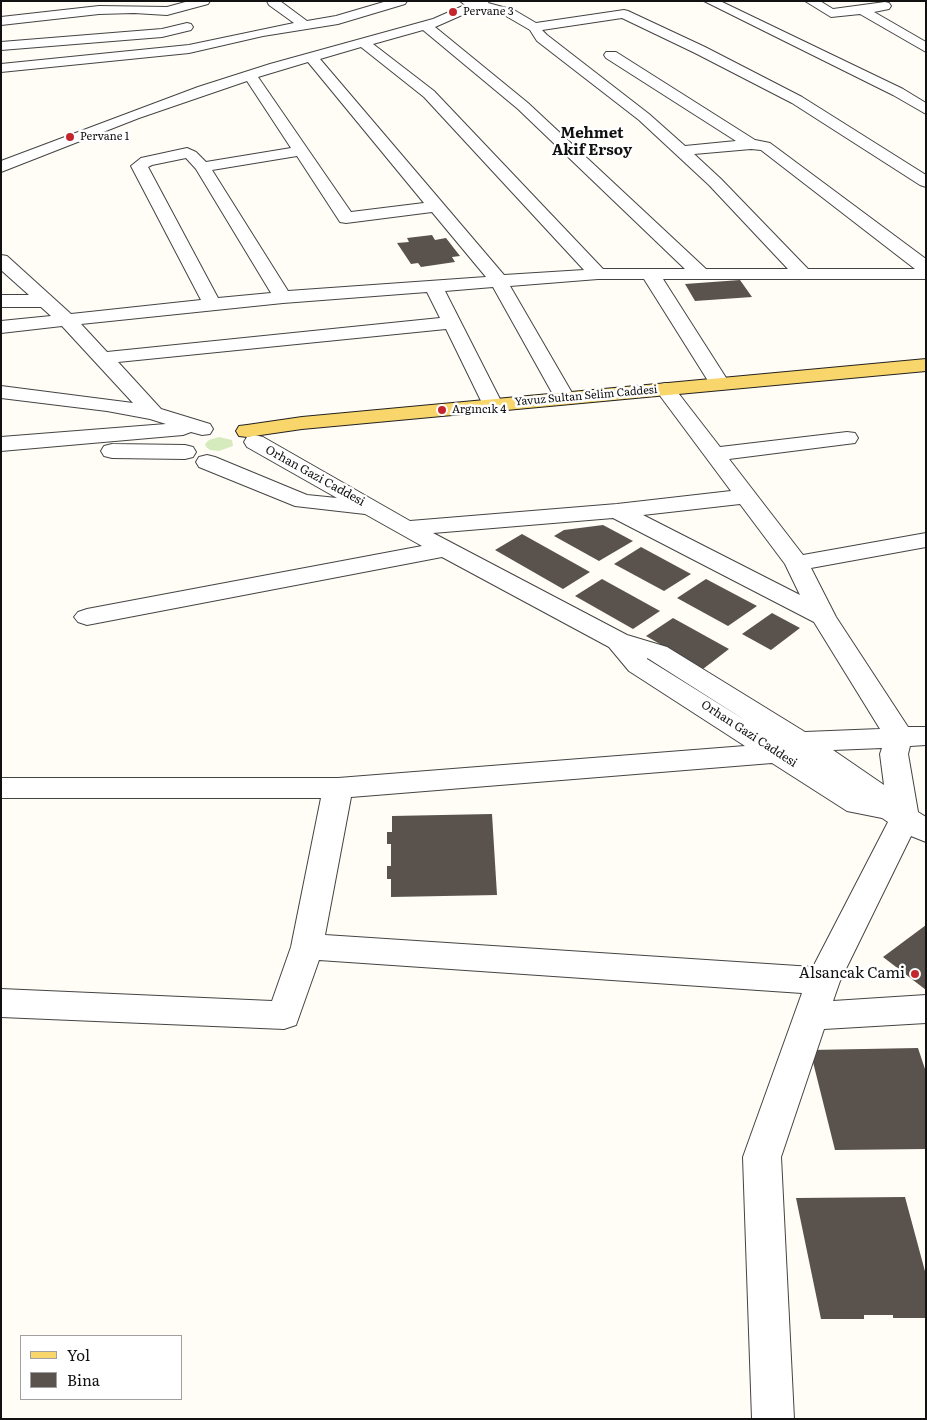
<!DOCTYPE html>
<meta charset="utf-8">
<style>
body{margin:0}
#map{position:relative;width:927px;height:1420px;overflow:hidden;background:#fffdf5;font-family:Literata,serif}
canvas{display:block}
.frame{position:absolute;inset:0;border:2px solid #111;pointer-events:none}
.legend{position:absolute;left:20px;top:1335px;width:162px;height:65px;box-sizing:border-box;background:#fff;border:1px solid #a0a0a0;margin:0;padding:6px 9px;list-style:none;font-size:15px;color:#111}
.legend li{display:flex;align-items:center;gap:10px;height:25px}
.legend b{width:25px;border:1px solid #a0a0a0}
</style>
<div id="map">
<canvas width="927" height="1420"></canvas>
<div class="frame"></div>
<ul class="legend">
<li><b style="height:6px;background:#f9d66b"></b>Yol</li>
<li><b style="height:14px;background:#5a524d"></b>Bina</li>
</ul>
</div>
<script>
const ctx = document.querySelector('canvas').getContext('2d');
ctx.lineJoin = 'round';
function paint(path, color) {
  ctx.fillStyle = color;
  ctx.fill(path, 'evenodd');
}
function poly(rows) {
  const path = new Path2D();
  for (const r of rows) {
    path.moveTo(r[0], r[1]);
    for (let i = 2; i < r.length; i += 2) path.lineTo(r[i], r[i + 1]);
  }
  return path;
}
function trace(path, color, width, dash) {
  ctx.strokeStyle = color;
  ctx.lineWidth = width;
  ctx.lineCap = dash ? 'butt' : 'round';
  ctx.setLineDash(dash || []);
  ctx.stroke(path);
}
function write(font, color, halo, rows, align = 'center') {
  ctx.font = font + ' Literata,serif';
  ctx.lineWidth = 5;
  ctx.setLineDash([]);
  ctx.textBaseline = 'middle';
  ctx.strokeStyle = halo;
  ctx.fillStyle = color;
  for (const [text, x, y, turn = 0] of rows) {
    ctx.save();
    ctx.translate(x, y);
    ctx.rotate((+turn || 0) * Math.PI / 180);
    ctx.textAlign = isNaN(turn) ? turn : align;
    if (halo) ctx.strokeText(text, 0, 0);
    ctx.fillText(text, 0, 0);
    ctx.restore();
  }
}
paint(poly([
 [219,437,232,440,233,446,219,451,210,450,206,447,205,444,209,440]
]), '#d5ebbd');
paint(poly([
 [432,235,435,240,446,238,460,256,452,257,455,262,421,267,418,263,411,264,397,243,409,242,407,238],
 [740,280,752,297,695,301,685,284],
 [603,525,633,541,599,561,554,536,564,530],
 [522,534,590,572,563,589,495,550],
 [641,547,691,574,664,591,614,564],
 [602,579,660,611,633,629,575,596],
 [706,579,757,606,728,626,677,598],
 [772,613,800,628,771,650,742,634],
 [673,618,729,649,703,669,646,636],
 [492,814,497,895,391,897,391,879,387,879,387,866,391,866,391,844,387,844,387,832,392,832,392,816],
 [926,925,926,990,883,957],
 [918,1048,926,1072,926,1149,835,1150,810,1050],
 [905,1197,926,1275,926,1318,893,1318,893,1315,864,1315,864,1319,821,1319,796,1198]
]), '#5a524d');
const minor = poly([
 [189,1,210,1,208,4,167,15,134,13,99,14,1,25,1,17,99,6,167,7,189,1],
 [267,1,280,1,307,21,336,16,387,1,407,1,405,4,338,24,263,36,189,53,1,72,1,64,189,45,294,23,269,5,267,1],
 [460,1,489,1,488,3,514,10,536,23,624,10,628,11,705,47,802,97,926,175,926,187,920,185,792,103,695,53,622,18,542,30,547,35,649,114,685,146,736,141,606,58,604,55,606,52,616,52,755,140,770,143,926,259,926,279,663,279,730,384,727,388,720,390,713,388,710,384,644,279,598,279,510,286,575,398,572,402,565,404,558,402,555,398,493,287,445,291,503,405,500,409,493,411,486,409,483,405,446,329,118,362,161,409,210,424,213,429,210,434,202,435,191,432,183,435,1,451,1,437,166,424,150,419,107,411,1,398,1,386,133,403,62,326,1,333,1,321,51,316,41,307,1,307,1,295,29,295,1,270,1,255,7,256,71,314,201,300,131,166,141,158,187,148,196,152,206,162,291,148,247,81,139,118,1,172,1,161,198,87,270,64,433,19,465,5,460,1],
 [478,8,506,16,530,30,537,41,639,120,709,185,788,269,706,269,528,103,435,27,478,8],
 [423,30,518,109,685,269,603,269,434,91,373,44,423,30],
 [361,47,424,97,584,270,504,275,320,59,361,47],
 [308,62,424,203,351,212,258,77,308,62],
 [751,149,761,150,915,269,808,269,721,179,694,154,751,149],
 [297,156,340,222,346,223,432,212,486,277,288,291,212,170,297,156],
 [186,158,196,169,271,293,218,298,148,167,152,165,186,158],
 [427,292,440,318,107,352,81,324,283,303,427,292],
 [704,1,720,1,903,89,926,103,926,114,893,95,704,1],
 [805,1,820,1,833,9,885,2,889,3,891,6,889,9,874,12,926,42,926,52,860,14,831,17,805,1],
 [187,23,191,24,193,27,191,30,162,37,1,50,1,42,162,29,187,23],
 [665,383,672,385,720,447,847,432,855,433,858,438,855,443,847,444,729,459,803,555,926,533,926,547,811,568,836,617,908,727,926,727,926,745,910,746,908,754,918,812,926,817,926,842,911,836,840,981,833,1001,926,995,926,1023,824,1029,781,1157,794,1419,752,1419,743,1157,802,993,319,960,296,1025,284,1029,1,1017,1,989,272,1001,291,947,321,798,1,798,1,778,338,778,745,746,629,671,609,647,442,557,87,625,78,622,74,617,78,612,87,609,422,546,365,514,295,506,199,467,196,462,199,457,207,455,215,457,307,495,337,498,247,447,244,442,247,437,255,435,263,437,410,521,617,504,731,491,655,389,658,385,665,383],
 [740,504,785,564,800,595,643,515,740,504],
 [613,518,814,622,880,729,805,732,667,647,627,635,433,533,613,518],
 [647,658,649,659,748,722,647,659,647,658],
 [882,748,880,754,884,785,833,750,882,748],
 [772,763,847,811,882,818,888,822,813,967,325,935,351,797,772,763],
 [112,444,185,445,193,447,196,452,193,457,185,459,112,458,104,456,101,451,104,446,112,444]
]);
const major = poly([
 [926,359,926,371,302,429,247,437,239,436,236,431,239,426,247,425,302,417,926,359]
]);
trace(minor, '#444', 2);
trace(major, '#222', 2);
paint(minor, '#fff');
paint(major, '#f9d66b');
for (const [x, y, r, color] of [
 [453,12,5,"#c4262e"],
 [70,137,5,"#c4262e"],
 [442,410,5,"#c4262e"],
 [915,974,5,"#c4262e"]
]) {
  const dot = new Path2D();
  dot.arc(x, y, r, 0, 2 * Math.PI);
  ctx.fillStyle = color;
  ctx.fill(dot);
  trace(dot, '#fff', 2);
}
write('11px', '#111', '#fff', [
 ["Pervane 3",463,12],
 ["Pervane 1",80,137],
 ["Argıncık 4",452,410]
], 'left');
write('11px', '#111', '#fff', [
 ["Yavuz Sultan Selim Caddesi",586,396,-5]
]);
write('12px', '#111', '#fff', [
 ["Orhan Gazi Caddesi",315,476,29],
 ["Orhan Gazi Caddesi",749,734,33]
]);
write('bold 15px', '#111', '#fff', [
 ["Mehmet",592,134],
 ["Akif Ersoy",592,151]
]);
write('15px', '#111', '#fff', [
 ["Alsancak Cami",905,974]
], 'right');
</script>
